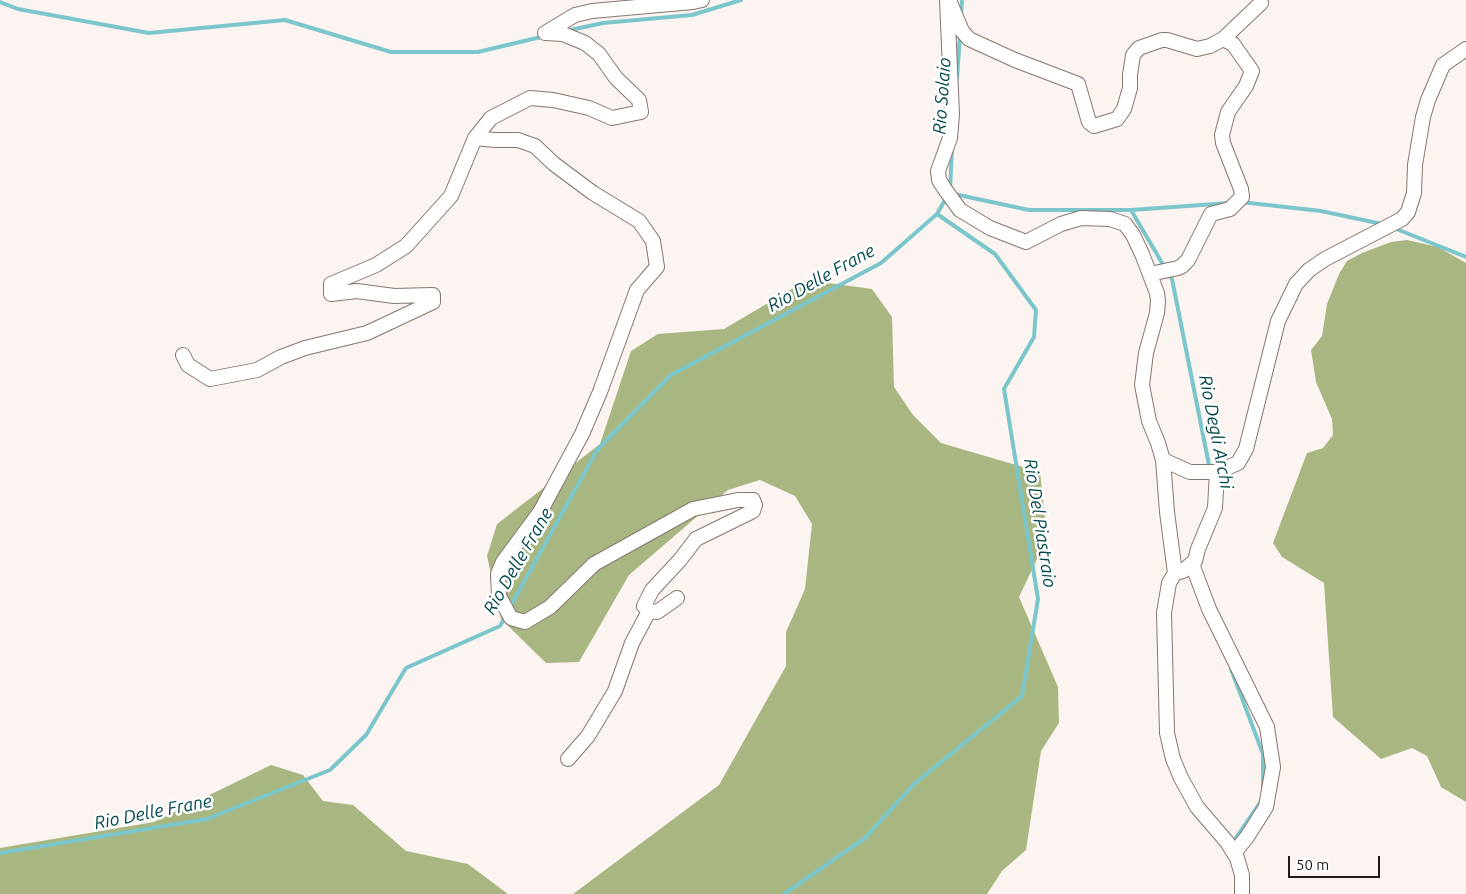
<!DOCTYPE html>
<style>
body{margin:0}
#map{position:relative;width:1466px;height:894px;overflow:hidden;background:#fcf4f1;font-family:Ubuntu,sans-serif}
canvas{display:block}
.scale{position:absolute;left:1288px;top:856px;width:92px;height:22px;box-sizing:border-box;border:2px solid #211a17;border-top:0;padding-left:6px;font-size:15px;line-height:18px;white-space:nowrap;color:#211a17;-webkit-text-stroke:4px #fff;paint-order:stroke}
</style>
<div id="map">
<canvas width="1466" height="894"></canvas>
<div class="scale">50 m</div>
</div>
<script>
const ctx = document.querySelector('canvas').getContext('2d');
ctx.lineJoin = 'round';
function paint(path, color) {
  ctx.fillStyle = color;
  ctx.fill(path, 'evenodd');
}
function poly(rows) {
  const path = new Path2D();
  for (const r of rows) {
    path.moveTo(r[0], r[1]);
    for (let i = 2; i < r.length; i += 2) path.lineTo(r[i], r[i + 1]);
  }
  return path;
}
function trace(path, color, width, dash) {
  ctx.strokeStyle = color;
  ctx.lineWidth = width;
  ctx.lineCap = dash ? 'butt' : 'round';
  ctx.setLineDash(dash || []);
  ctx.stroke(path);
}
function write(font, color, halo, rows, align = 'center') {
  ctx.font = font + ' Ubuntu,sans-serif';
  ctx.lineWidth = 5;
  ctx.setLineDash([]);
  ctx.textBaseline = 'middle';
  ctx.strokeStyle = halo;
  ctx.fillStyle = color;
  for (const [text, x, y, turn = 0] of rows) {
    ctx.save();
    ctx.translate(x, y);
    ctx.rotate((+turn || 0) * Math.PI / 180);
    ctx.textAlign = isNaN(turn) ? turn : align;
    if (halo) ctx.strokeText(text, 0, 0);
    ctx.fillText(text, 0, 0);
    ctx.restore();
  }
}
paint(poly([
 [1407,240,1438,247,1466,263,1466,802,1441,787,1427,756,1412,748,1381,759,1333,717,1324,583,1282,557,1273,543,1307,453,1323,448,1333,435,1332,419,1316,382,1311,350,1322,336,1327,304,1339,274,1347,261,1362,253,1391,242],
 [807,280,872,289,892,317,894,387,913,415,941,443,1040,472,1047,538,1019,597,1058,687,1059,723,1041,751,1026,850,1002,871,987,894,573,894,719,785,786,666,786,632,805,589,812,524,795,496,760,480,728,490,629,575,579,662,546,663,501,619,487,556,497,524,600,444,631,351,658,334,724,329],
 [271,765,303,775,323,801,353,805,406,851,468,864,508,894,0,894,0,848,154,822]
]), '#a8b781');
trace(poly([
 [0,2,18,9,149,33,285,20,391,52,478,52,545,36],
 [961,15,962,0],
 [566,31,603,23,692,15,741,0],
 [957,78,960,35],
 [950,190,952,149],
 [954,194,1029,210,1131,210,1165,268],
 [1241,202,1321,211,1382,224],
 [1131,210,1229,203],
 [1394,228,1466,257],
 [1169,274,1172,279,1210,470],
 [510,607,597,450,671,375,881,263,937,214,946,198],
 [1231,669,1263,754,1263,791],
 [1236,843,1236,838,1262,800],
 [0,853,207,819,330,770,366,735,406,668,500,626,506,616],
 [784,894,865,838,914,784,1022,696,1038,599,1004,389,1034,337,1036,310,995,254,937,214]
]), '#7ac6cb', 4);
const minor = poly([
 [947,0,952,114,950,138,938,171,939,180,944,188,960,210,990,228,1026,242,1061,224,1081,218,1110,219,1125,224,1133,235,1142,254,1157,293,1158,301,1157,313,1146,353,1142,385,1149,421,1158,443,1163,460,1167,512,1175,573],
 [949,0,962,31,969,39,1015,60,1078,84,1089,122,1094,126,1117,119,1124,109,1130,88,1130,75,1133,55,1139,48,1162,40,1167,40,1197,49,1210,46,1223,39,1261,3],
 [475,138,495,140,518,140,535,146,554,164,593,193,639,221,653,241,657,267,637,290,600,392,582,434,540,512,503,562,498,574,499,596,511,618,525,622,550,607,594,564,693,509,738,500,753,500,755,505,753,511,696,539,680,560,652,590,644,606,649,611,657,612,677,598],
 [1150,274,1178,268,1182,266,1188,260,1211,214,1230,209,1242,197,1241,189,1223,143,1222,135,1228,112,1246,86,1252,71,1233,44,1223,39],
 [183,355,188,365,210,379,257,370,281,357,305,348,367,333,433,302,433,295,394,296,357,291,331,294,331,284,376,265,406,246,451,196,475,138,491,118,530,98,553,100,589,108,612,118,641,112,639,100,616,78,599,54,585,43,563,34,545,33,575,15,592,11,693,2,702,0],
 [1163,460,1190,472,1217,472,1238,463,1246,449,1278,321,1296,284,1309,270,1325,259,1402,219,1408,212,1414,193,1415,165,1423,117,1428,100,1443,65,1466,49],
 [1217,472,1215,508,1198,549,1195,561,1183,571,1175,573,1169,583,1164,613,1167,733,1173,759,1181,778,1197,807,1227,842,1237,858,1242,875,1242,894],
 [1192,564,1209,609,1267,727,1273,767,1266,807,1247,837,1234,853],
 [568,759,588,736,615,691,632,643,649,611]
]);
trace(minor, '#87766f', 16);
trace(minor, '#fff', 14);
write('italic 18px', '#00484c', '#fff', [
 ["Rio Solaio",942,96,-86],
 ["Rio Delle Frane",821,278,-29],
 ["Rio Degli Archi",1216,432,79],
 ["Rio Del Piastraio",1040,523,81],
 ["Rio Delle Frane",518,561,-60],
 ["Rio Delle Frane",153,812,-11]
]);
</script>
